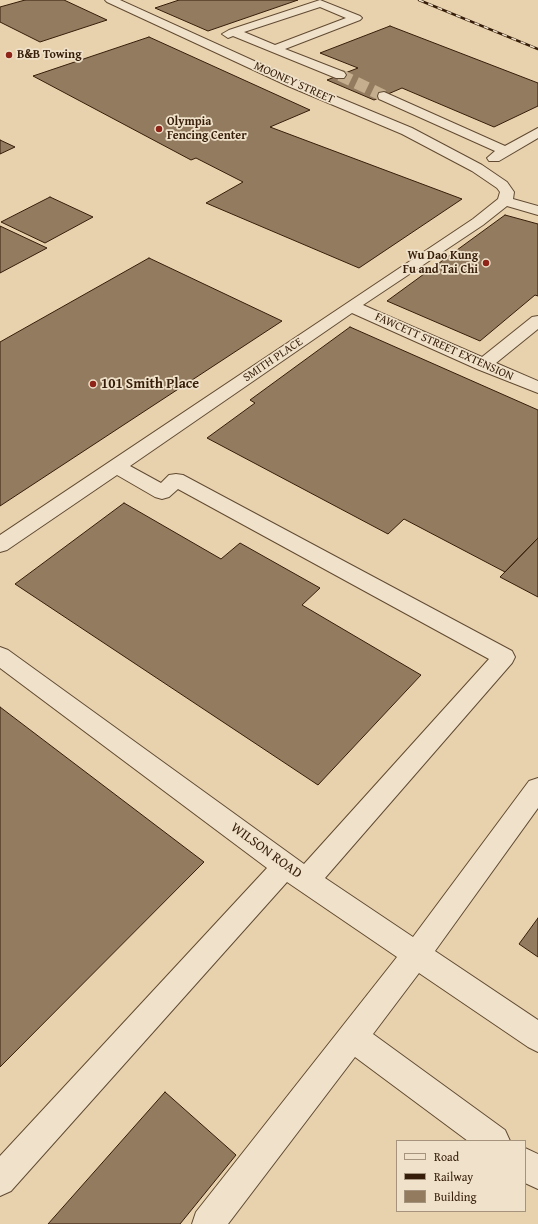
<!DOCTYPE html>
<style>
body{margin:0}
#map{position:relative;width:538px;height:1224px;overflow:hidden;background:#e8d2ae;font-family:"Gentium Book Plus",serif}
canvas{display:block}
.legend{position:absolute;left:396px;top:1140px;width:130px;height:72px;box-sizing:border-box;background:#f0e2ca;border:1px solid #a6937d;margin:0;padding:5px 7px;list-style:none;font-size:12px;color:#361d09}
.legend li{display:flex;align-items:center;gap:8px;height:20px}
.legend b{width:20px;border:1px solid #a6937d}
</style>
<div id="map">
<canvas width="538" height="1224"></canvas>
<ul class="legend">
<li><b style="height:5px;background:#f0e2ca"></b>Road</li>
<li><b style="height:5px;background:#361d09"></b>Railway</li>
<li><b style="height:11px;background:#937b5f"></b>Building</li>
</ul>
</div>
<script>
const ctx = document.querySelector('canvas').getContext('2d');
ctx.lineJoin = 'round';
function paint(path, color) {
  ctx.fillStyle = color;
  ctx.fill(path, 'evenodd');
}
function poly(rows) {
  const path = new Path2D();
  for (const r of rows) {
    path.moveTo(r[0], r[1]);
    for (let i = 2; i < r.length; i += 2) path.lineTo(r[i], r[i + 1]);
  }
  return path;
}
function trace(path, color, width, dash) {
  ctx.strokeStyle = color;
  ctx.lineWidth = width;
  ctx.lineCap = dash ? 'butt' : 'round';
  ctx.setLineDash(dash || []);
  ctx.stroke(path);
}
function write(font, color, halo, rows, align = 'center') {
  ctx.font = font + ' "Gentium Book Plus",serif';
  ctx.lineWidth = 3.5;
  ctx.setLineDash([]);
  ctx.textBaseline = 'middle';
  ctx.strokeStyle = halo;
  ctx.fillStyle = color;
  for (const [text, x, y, turn = 0] of rows) {
    ctx.save();
    ctx.translate(x, y);
    ctx.rotate((+turn || 0) * Math.PI / 180);
    ctx.textAlign = isNaN(turn) ? turn : align;
    if (halo) ctx.strokeText(text, 0, 0);
    ctx.fillText(text, 0, 0);
    ctx.restore();
  }
}
const building = poly([
 [25,0,64,0,107,20,40,42,0,22,0,7,25,0],
 [179,0,298,0,208,31,155,8,179,0],
 [390,26,538,83,538,106,494,127,402,88,374,100,327,80,358,68,320,53,390,26],
 [149,37,310,110,270,127,462,199,359,268,206,203,243,182,196,158,191,160,33,76,149,37],
 [0,140,15,147,0,154,0,140],
 [50,197,93,217,45,243,1,222,50,197],
 [505,215,538,224,538,296,535,295,480,341,387,301,505,215],
 [0,227,0,226,47,248,0,273,0,227],
 [149,258,282,321,0,506,0,342,149,258],
 [350,327,538,410,538,538,505,572,404,519,388,534,207,438,255,403,250,400,350,327],
 [124,503,221,559,240,543,320,588,302,605,421,675,318,785,15,584,124,503],
 [538,538,538,597,500,577,538,538],
 [0,707,204,862,0,1067,0,707],
 [538,918,538,957,519,944,538,918],
 [165,1092,236,1155,180,1224,48,1224,165,1092]
]);
paint(building, '#937b5f');
trace(building, '#361d09', 1);
trace(poly([
 [340,75,384,96]
]), '#c4ae8d', 12, [12, 6]);
const minor = poly([
 [105,0,120,0,296,80,412,128,482,165,507,182,514,192,513,199,538,206,538,215,507,206,483,225,363,305,482,357,532,317,538,316,538,329,496,363,538,381,538,393,477,369,352,313,130,466,161,483,169,475,176,474,183,475,512,651,515,657,512,663,325,878,413,937,529,781,538,778,538,808,435,951,538,1020,538,1052,528,1047,419,973,373,1034,505,1130,510,1141,468,1141,355,1057,228,1224,192,1224,196,1212,397,957,287,882,11,1191,0,1196,0,1156,267,868,0,668,0,647,8,650,304,864,489,659,178,489,169,497,162,499,155,497,117,475,7,550,0,552,0,535,473,219,498,199,500,192,497,188,472,171,402,134,288,86,107,2,105,0],
 [320,0,360,16,362,18,360,20,285,49,344,72,346,75,344,78,336,78,233,36,228,38,222,34,229,30,320,0],
 [320,7,346,18,275,45,244,32,320,7],
 [384,92,505,146,538,128,538,138,499,161,489,161,487,158,495,151,379,99,378,96,379,93,384,92],
 [525,1148,538,1154,538,1189,525,1183,525,1148]
]);
trace(minor, '#624a32', 2);
paint(minor, '#f0e2ca');
const rail = poly([
 [419,0,538,49]
]);
trace(rail, '#361d09', 2.5);
trace(rail, '#f0e2ca', 1.5, [5]);
for (const [x, y, r, color] of [
 [9,55,4,"#8f2418"],
 [159,129,4,"#8f2418"],
 [486,263,4,"#8f2418"],
 [93,384,4,"#8f2418"]
]) {
  const dot = new Path2D();
  dot.arc(x, y, r, 0, 2 * Math.PI);
  ctx.fillStyle = color;
  ctx.fill(dot);
  trace(dot, '#f0e2ca', 1.5);
}
write('bold 12px', '#361d09', '#f0e2ca', [
 ["B&B Towing",17,55],
 ["Olympia",167,122],
 ["Fencing Center",167,136],
 ["Wu Dao Kung",478,256,"right"],
 ["Fu and Tai Chi",478,270,"right"]
], 'left');
write('12px', '#361d09', '#f0e2ca', [
 ["MOONEY STREET",294,83,24],
 ["FAWCETT STREET EXTENSION",444,347,24],
 ["SMITH PLACE",273,360,-34]
]);
write('bold 14px', '#361d09', '#f0e2ca', [
 ["101 Smith Place",101,384]
], 'left');
write('14px', '#361d09', '#f0e2ca', [
 ["WILSON ROAD",266,851,36]
]);
</script>
